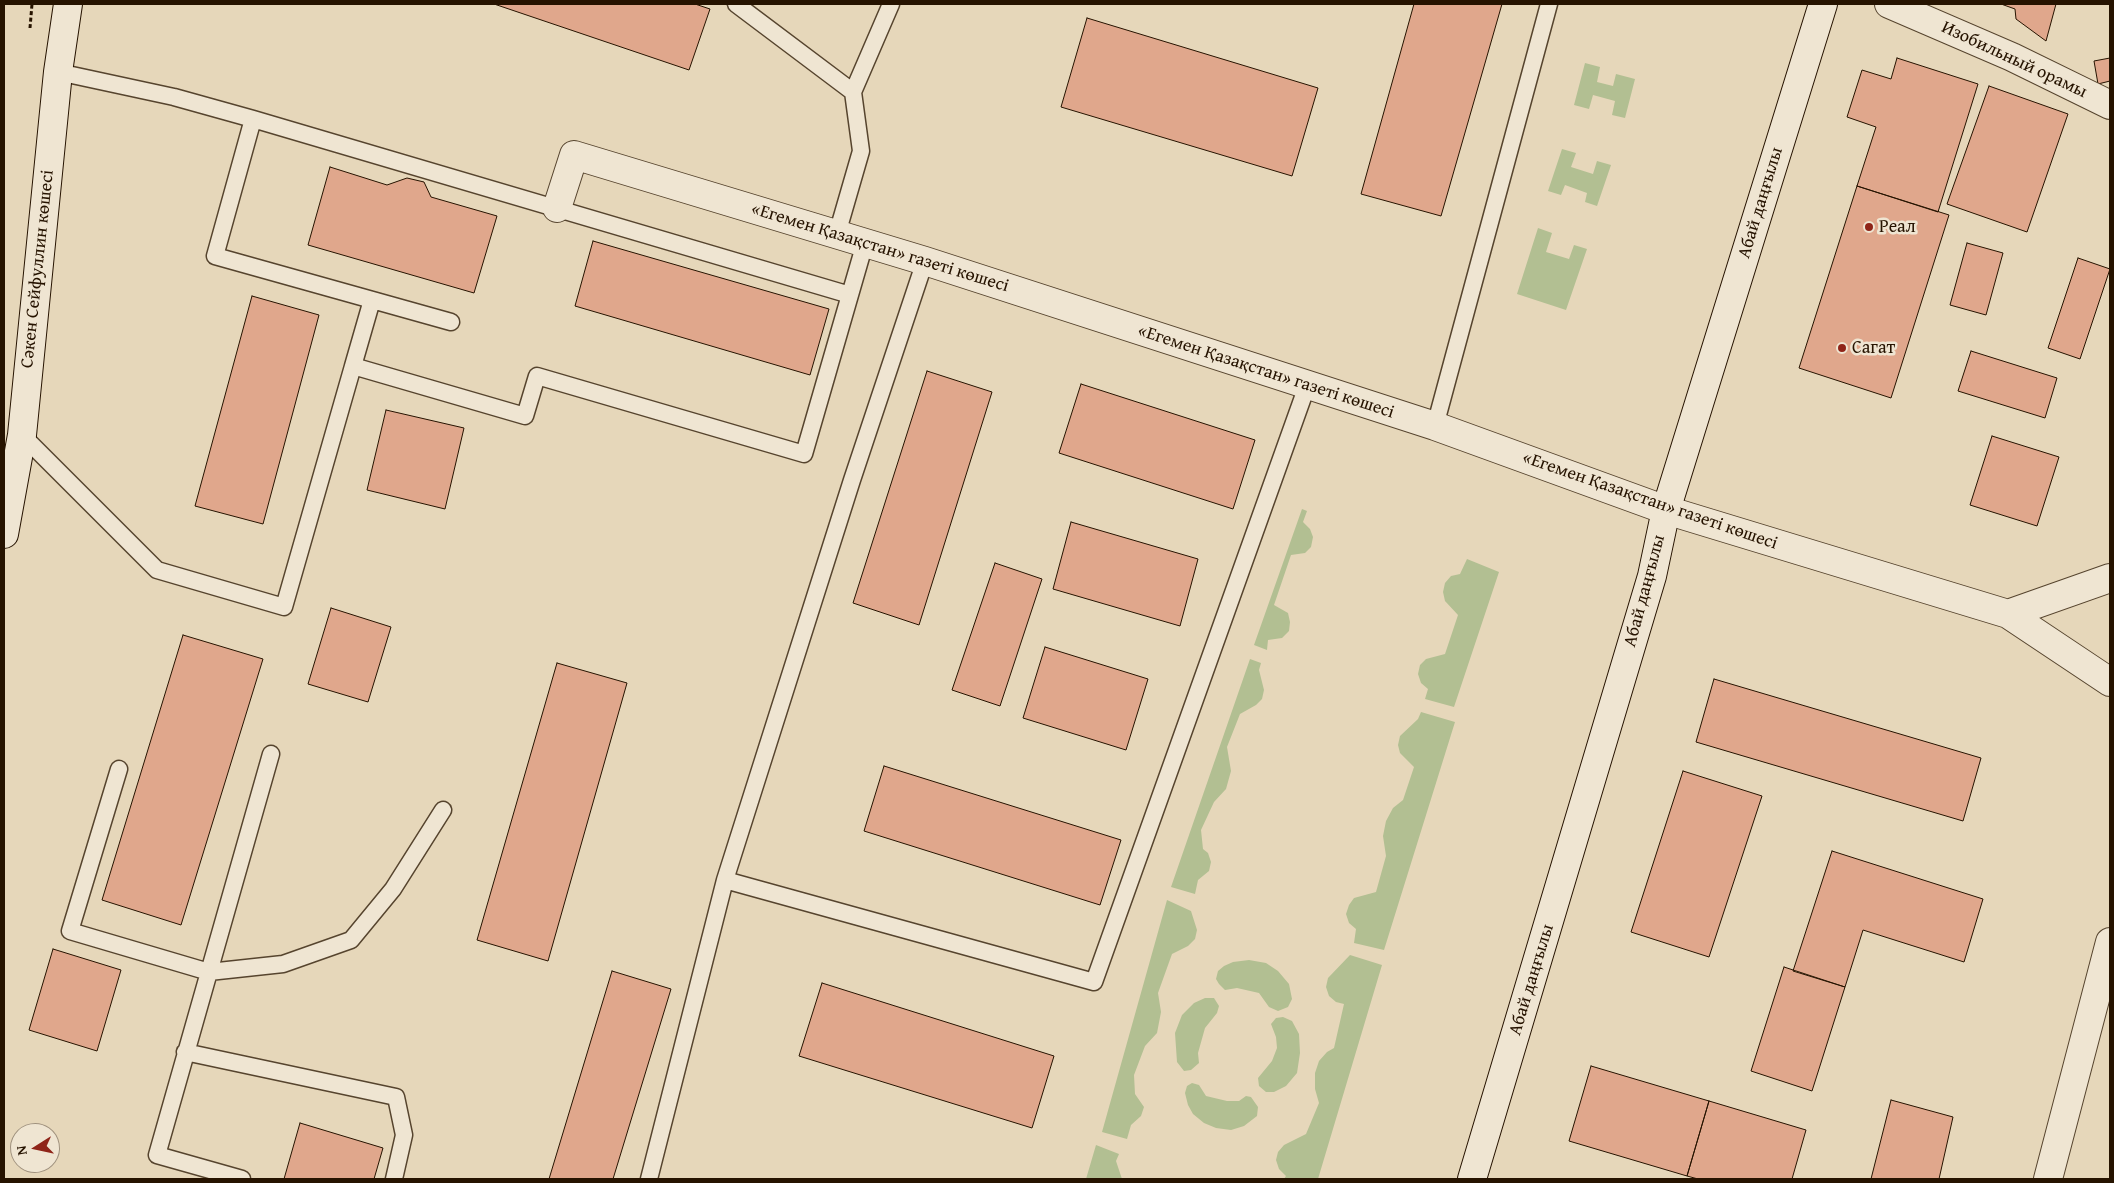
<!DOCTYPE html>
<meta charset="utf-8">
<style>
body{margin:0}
#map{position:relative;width:2114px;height:1183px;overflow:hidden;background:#e6d7ba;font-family:"Gentium Book Plus",serif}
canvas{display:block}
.frame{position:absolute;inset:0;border:5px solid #261300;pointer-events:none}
.north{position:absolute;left:10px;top:1123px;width:50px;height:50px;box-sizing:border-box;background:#efe5d2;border:1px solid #9f917e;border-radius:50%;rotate:260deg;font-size:14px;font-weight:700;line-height:20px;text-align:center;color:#261300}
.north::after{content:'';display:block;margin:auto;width:18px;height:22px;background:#8f2418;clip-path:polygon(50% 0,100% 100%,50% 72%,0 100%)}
</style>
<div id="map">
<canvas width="2114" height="1183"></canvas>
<div class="frame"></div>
<div class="north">N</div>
</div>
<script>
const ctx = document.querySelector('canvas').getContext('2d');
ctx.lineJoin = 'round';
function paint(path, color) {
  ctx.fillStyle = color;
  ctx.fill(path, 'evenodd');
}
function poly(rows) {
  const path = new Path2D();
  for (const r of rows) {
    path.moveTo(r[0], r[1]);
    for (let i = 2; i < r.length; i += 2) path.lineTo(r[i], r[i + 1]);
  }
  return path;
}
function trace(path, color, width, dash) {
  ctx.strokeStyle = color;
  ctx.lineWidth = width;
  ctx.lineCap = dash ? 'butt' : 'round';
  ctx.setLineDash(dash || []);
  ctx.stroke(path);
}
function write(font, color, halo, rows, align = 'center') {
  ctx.font = font + ' "Gentium Book Plus",serif';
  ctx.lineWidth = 5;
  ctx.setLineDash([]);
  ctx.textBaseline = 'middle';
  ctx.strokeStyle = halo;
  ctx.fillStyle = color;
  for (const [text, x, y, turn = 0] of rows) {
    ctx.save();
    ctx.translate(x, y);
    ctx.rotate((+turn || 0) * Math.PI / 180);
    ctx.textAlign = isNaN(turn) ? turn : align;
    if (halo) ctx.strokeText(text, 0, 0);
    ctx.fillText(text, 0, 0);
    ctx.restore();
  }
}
paint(poly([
 [1585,63,1600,67,1597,82,1613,86,1616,74,1635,79,1625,118,1612,115,1615,101,1593,95,1589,109,1574,105],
 [1562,149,1576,153,1571,167,1593,174,1597,161,1611,165,1597,206,1585,202,1587,193,1565,185,1561,195,1548,191],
 [1538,228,1552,233,1546,252,1569,259,1574,245,1587,249,1566,310,1517,294],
 [1302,509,1307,511,1303,522,1310,529,1313,537,1311,547,1305,553,1291,555,1274,605,1288,613,1290,622,1289,631,1282,638,1268,640,1267,650,1254,645],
 [1467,559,1499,572,1454,707,1425,699,1428,689,1421,683,1418,674,1420,665,1426,659,1445,654,1458,615,1445,601,1443,592,1445,583,1451,576,1460,574],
 [1250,659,1261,663,1259,670,1264,690,1262,699,1256,705,1240,714,1227,747,1231,771,1226,789,1214,802,1201,830,1203,849,1208,853,1211,862,1209,871,1198,880,1195,894,1171,887],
 [1421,712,1455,722,1384,950,1354,943,1356,929,1349,923,1346,914,1349,905,1354,898,1376,892,1386,856,1383,836,1386,821,1393,808,1403,800,1414,767,1400,753,1398,745,1400,736,1418,719],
 [1167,900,1191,911,1197,930,1195,939,1188,946,1172,954,1158,993,1161,1012,1157,1033,1145,1046,1134,1075,1135,1094,1144,1107,1141,1116,1131,1125,1127,1139,1102,1132],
 [1350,955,1382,965,1318,1179,1284,1179,1286,1176,1279,1169,1276,1160,1278,1152,1284,1145,1306,1134,1319,1103,1315,1089,1315,1073,1319,1061,1327,1052,1334,1048,1344,1004,1336,1002,1329,996,1326,987,1328,978],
 [1249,960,1266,963,1278,971,1289,984,1292,999,1288,1007,1278,1011,1269,1007,1259,993,1237,988,1225,990,1219,984,1216,979,1218,971,1224,966,1233,962],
 [1205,998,1214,998,1219,1006,1217,1013,1205,1028,1198,1053,1199,1063,1191,1070,1184,1071,1177,1062,1175,1033,1182,1015,1194,1003],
 [1283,1017,1292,1021,1299,1034,1300,1053,1297,1073,1286,1086,1274,1092,1266,1092,1259,1086,1258,1078,1272,1061,1277,1048,1276,1037,1271,1024,1276,1018],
 [1192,1083,1199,1085,1206,1096,1227,1101,1239,1101,1246,1096,1251,1097,1258,1107,1257,1116,1244,1126,1231,1130,1216,1128,1204,1123,1193,1114,1188,1105,1185,1093,1187,1086],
 [1096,1145,1119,1154,1116,1161,1122,1179,1086,1179]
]), '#b2bf92');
const building = poly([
 [494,4,695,4,710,9,689,70,494,4],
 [1414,4,1502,4,1441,216,1361,194,1414,4],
 [2001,4,2056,4,2046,41,2016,19,2015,9,2001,4],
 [1087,18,1318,88,1292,176,1061,107,1087,18],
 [1897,58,1978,84,1938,212,1857,186,1876,127,1847,117,1862,70,1891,79,1897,58],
 [2110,58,2110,81,2098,84,2094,61,2110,58],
 [1989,86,2068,114,2027,232,1947,204,1989,86],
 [330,167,387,185,407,178,424,182,431,197,497,216,474,293,308,245,330,167],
 [1857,186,1949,215,1891,398,1799,368,1857,186],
 [593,241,829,309,810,375,575,306,593,241],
 [1967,243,2003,253,1986,315,1950,305,1967,243],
 [2078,258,2110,269,2080,359,2048,348,2078,258],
 [252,296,319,315,263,524,195,506,252,296],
 [1971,351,2057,378,2045,418,1958,391,1971,351],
 [927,371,992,392,919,625,853,603,927,371],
 [1081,384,1255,440,1233,509,1059,453,1081,384],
 [386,410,464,428,445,509,367,490,386,410],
 [1992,436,2059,457,2037,526,1970,505,1992,436],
 [1071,522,1198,559,1180,626,1053,589,1071,522],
 [995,563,1042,579,1000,706,952,690,995,563],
 [331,608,391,627,368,702,308,684,331,608],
 [183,635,263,659,181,925,102,900,183,635],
 [1045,647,1148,679,1126,750,1023,718,1045,647],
 [557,663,627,683,548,961,477,940,557,663],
 [1714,679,1981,758,1963,821,1696,742,1714,679],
 [884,766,1121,840,1100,905,864,831,884,766],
 [1683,771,1762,796,1709,957,1631,932,1683,771],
 [1832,851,1983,899,1964,962,1863,930,1845,987,1793,971,1832,851],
 [53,949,121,970,97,1051,29,1030,53,949],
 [1784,967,1845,987,1812,1091,1751,1071,1784,967],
 [612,971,671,989,613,1179,549,1179,612,971],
 [822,983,1054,1056,1032,1128,799,1056,822,983],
 [1591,1066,1709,1101,1687,1176,1569,1141,1591,1066],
 [1891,1100,1953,1117,1939,1179,1871,1179,1891,1100],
 [1709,1101,1806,1130,1792,1179,1698,1179,1687,1176,1709,1101],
 [300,1123,383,1148,374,1179,284,1179,300,1123]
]);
paint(building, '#e0a78c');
trace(building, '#261300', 1);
const lane = poly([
 [736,4,853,92,861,151,837,234],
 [58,72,174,97,253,119,850,295],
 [853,92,891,4],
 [253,119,215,256,451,322],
 [925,261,852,480,725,880,1094,982,1307,386],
 [353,366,372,300],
 [1435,426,1549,4],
 [22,435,157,570,284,607,353,366,525,416,537,376,804,454,865,243],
 [119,769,70,931,209,972,283,964,351,940,393,889,443,810],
 [185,1052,396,1097,404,1135,394,1179],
 [242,1179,157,1155,271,754],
 [649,1179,725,880]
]);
const street = poly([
 [1889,4,2012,57,2110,105],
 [557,208,574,155,925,261,1435,426,1666,510,2008,614,2110,682],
 [2008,614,2110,578],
 [2048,1179,2110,942]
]);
const secondary = poly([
 [4,534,22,435,58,72,68,4],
 [1472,1179,1652,576,1666,510,1823,4]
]);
trace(lane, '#56442e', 19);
trace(street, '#56442e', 30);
trace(secondary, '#261300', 30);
trace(poly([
 [30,28,32,4]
]), '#261300', 3, [4, 2.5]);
trace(lane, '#efe5d2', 16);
trace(street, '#efe5d2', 28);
trace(secondary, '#efe5d2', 28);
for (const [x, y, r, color] of [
 [1869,227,5,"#8f2418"],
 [1842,348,5,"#8f2418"]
]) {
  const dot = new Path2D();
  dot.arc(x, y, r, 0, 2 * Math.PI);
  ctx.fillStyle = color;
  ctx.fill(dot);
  trace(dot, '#efe5d2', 2);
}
write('18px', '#261300', '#efe5d2', [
 ["Изобильный орамы",2014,60,25],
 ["Абай даңғылы",1761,203,-73],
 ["«Егемен Қазақстан» газеті көшесі",880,248,17],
 ["Сәкен Сейфуллин көшесі",38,269,-84],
 ["«Егемен Қазақстан» газеті көшесі",1266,372,18],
 ["«Егемен Қазақстан» газеті көшесі",1650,501,19],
 ["Абай даңғылы",1645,591,-75],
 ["Абай даңғылы",1532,980,-73]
]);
write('18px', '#261300', '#efe5d2', [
 ["Реал",1879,227],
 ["Сагат",1852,348]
], 'left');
</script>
